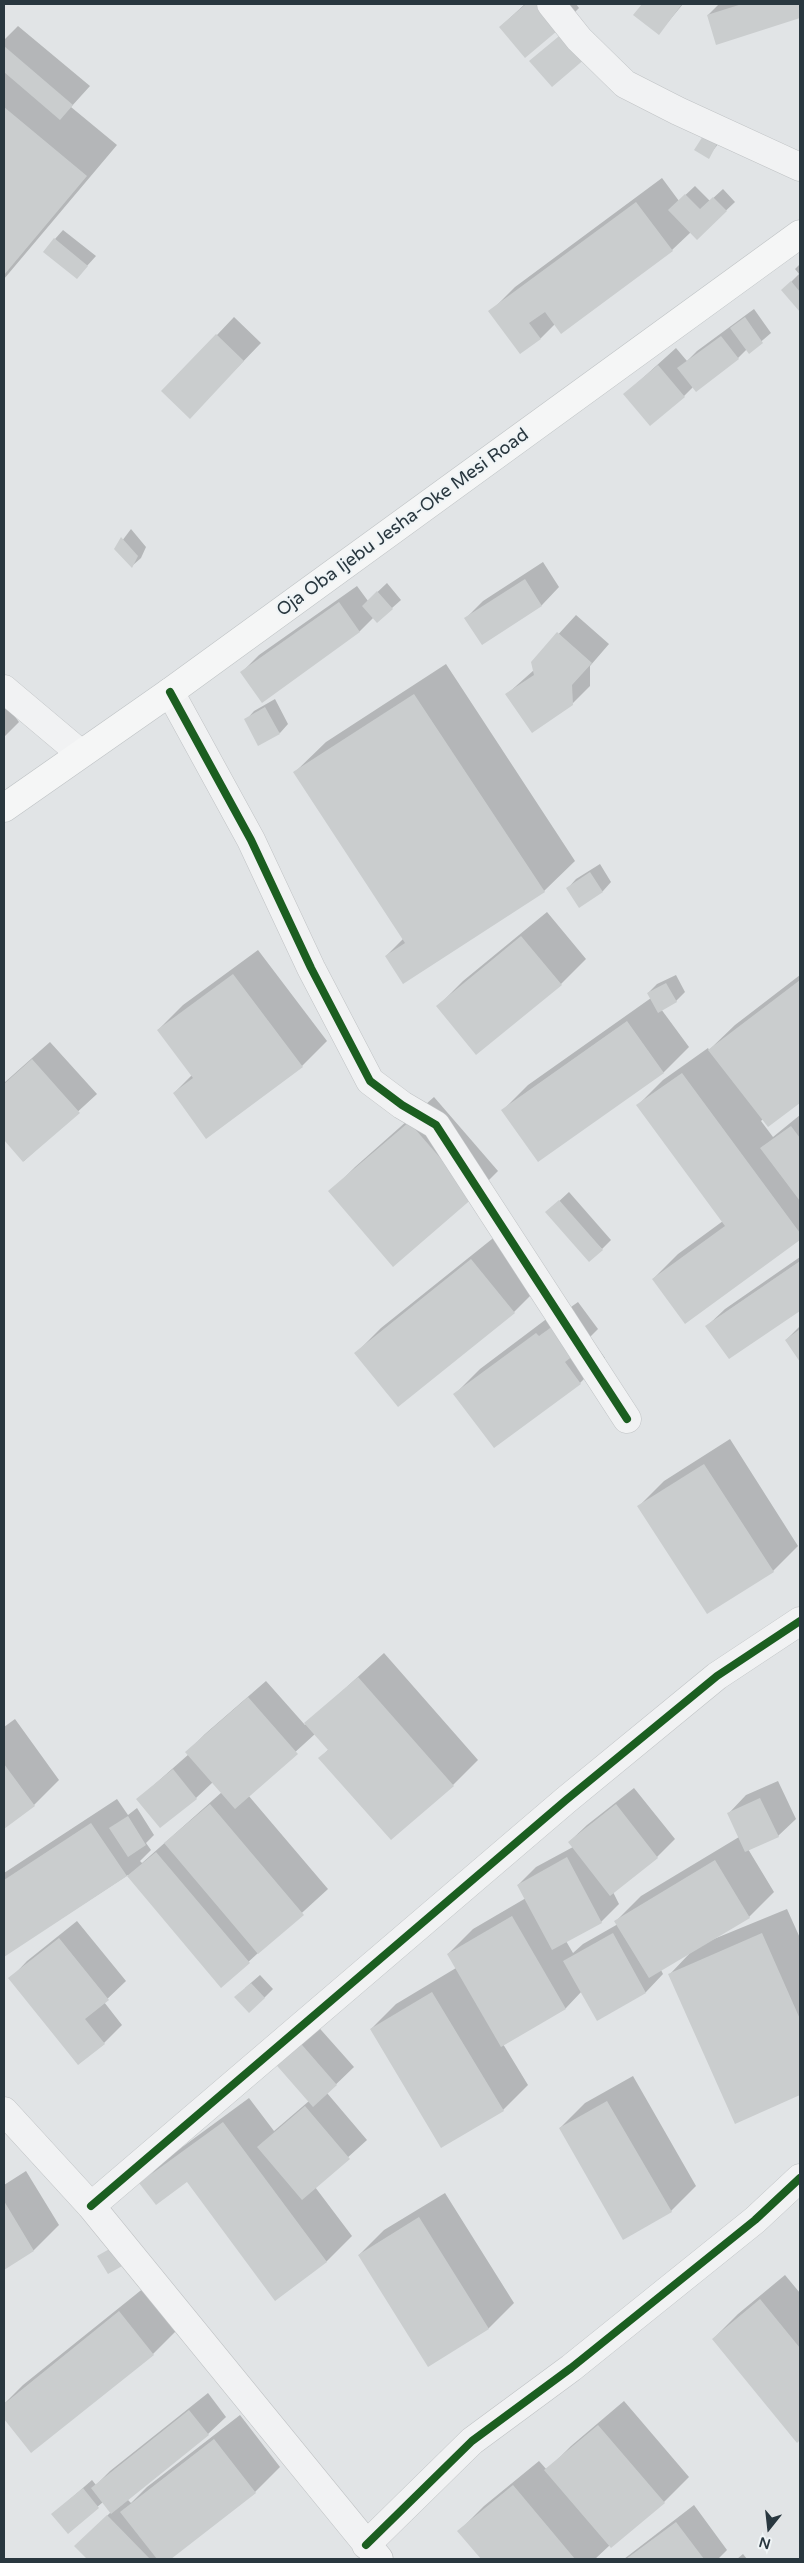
<!DOCTYPE html>
<style>
body{margin:0}
#map{position:relative;width:804px;height:2563px;overflow:hidden;background:#e1e4e6;font-family:"Varela Round",sans-serif}
canvas{display:block}
.frame{position:absolute;inset:0;border:5px solid #29373f;pointer-events:none}
.north{position:absolute;left:744px;top:2503px;width:50px;height:50px;-webkit-text-stroke:4px #eff4f6;paint-order:stroke;rotate:196deg;font-size:14px;font-weight:700;line-height:20px;text-align:center;color:#29373f}
.north::after{content:'';display:block;margin:auto;width:18px;height:22px;background:#29373f;clip-path:polygon(50% 0,100% 100%,50% 72%,0 100%)}
</style>
<div id="map">
<canvas width="804" height="2563"></canvas>
<div class="frame"></div>
<div class="north">N</div>
</div>
<script>
const ctx = document.querySelector('canvas').getContext('2d');
ctx.lineJoin = 'round';
function paint(path, color) {
  ctx.fillStyle = color;
  ctx.fill(path, 'evenodd');
}
function poly(rows) {
  const path = new Path2D();
  for (const r of rows) {
    path.moveTo(r[0], r[1]);
    for (let i = 2; i < r.length; i += 2) path.lineTo(r[i], r[i + 1]);
  }
  return path;
}
function trace(path, color, width, dash) {
  ctx.strokeStyle = color;
  ctx.lineWidth = width;
  ctx.lineCap = dash ? 'butt' : 'round';
  ctx.setLineDash(dash || []);
  ctx.stroke(path);
}
function write(font, color, halo, rows, align = 'center') {
  ctx.font = font + ' "Varela Round",sans-serif';
  ctx.lineWidth = 4;
  ctx.setLineDash([]);
  ctx.textBaseline = 'middle';
  ctx.strokeStyle = halo;
  ctx.fillStyle = color;
  for (const [text, x, y, turn = 0] of rows) {
    ctx.save();
    ctx.translate(x, y);
    ctx.rotate((+turn || 0) * Math.PI / 180);
    ctx.textAlign = isNaN(turn) ? turn : align;
    if (halo) ctx.strokeText(text, 0, 0);
    ctx.fillText(text, 0, 0);
    ctx.restore();
  }
}
paint(poly([
 [525,4,576,4,579,8,562,25,500,27],
 [643,4,683,4,659,33,635,15],
 [719,4,800,4,800,17,717,43,708,15],
 [18,26,90,86,71,107,117,145,4,279,4,40],
 [725,135,708,157,696,150],
 [662,178,679,201,695,186,710,201,723,189,735,202,697,238,691,232,672,250,555,324,541,338,520,353,490,312,515,287],
 [63,230,96,256,77,277,55,239],
 [800,264,800,309,783,290,799,274,795,269],
 [754,309,771,333,749,352,747,349,738,358,693,387,684,396,625,394,676,348,687,361,697,351],
 [234,317,261,343,207,399,217,335],
 [131,529,146,547,141,558,132,566,116,549],
 [543,562,559,587,542,605,482,643,466,618,483,601],
 [387,583,401,600,392,608,374,617,360,631,263,701,242,672,259,655,357,586,368,601],
 [576,615,609,644,590,666,590,686,572,704,507,694,534,670,532,663],
 [446,664,575,861,544,891,386,956,404,938,295,772,326,742],
 [4,682,4,702,19,722,4,737],
 [275,699,288,724,280,733,246,720,254,711],
 [600,864,611,882,603,891,579,906,568,888,576,879],
 [547,912,586,959,561,984,438,1006,463,981],
 [258,950,327,1041,302,1066,174,1093,192,1075,158,1030,183,1005],
 [676,975,685,992,676,1001,661,1009,689,1047,664,1072,539,1160,503,1110,528,1085,651,998,648,993,657,984],
 [800,975,800,1101,768,1126,763,1119,761,1121,773,1137,800,1115,800,1238,685,1322,653,1279,678,1254,723,1221,638,1105,663,1080,708,1048,709,1050,735,1025],
 [50,1042,97,1094,24,1161,4,1138,4,1083],
 [434,1097,498,1171,473,1196,330,1192,355,1167],
 [569,1192,611,1240,602,1249,556,1204],
 [497,1235,539,1287,514,1312,356,1353,381,1328],
 [800,1257,800,1309,729,1358,707,1326,725,1309],
 [578,1302,598,1329,590,1337,605,1358,580,1383,455,1394,480,1369,561,1308,564,1312],
 [800,1326,800,1360,786,1340],
 [730,1439,798,1546,773,1571,639,1506,664,1481],
 [384,1653,478,1760,453,1785,320,1758,329,1749,315,1734,248,1795,328,1889,222,1986,128,1875,4,1956,4,1873,117,1799,128,1815,137,1808,154,1835,146,1843,151,1850,140,1861,142,1863,222,1792,213,1782,196,1798,138,1799,189,1754,187,1752,205,1734,266,1681,305,1725],
 [15,1719,59,1780,34,1805,4,1827,4,1727],
 [778,1781,796,1819,778,1836,748,1849,774,1892,749,1917,709,1941,787,1909,800,1938,800,2093,735,2122,670,1974,690,1953,661,1970,663,1974,646,1992,598,2019,582,1991,566,2008,503,2044,528,2085,503,2110,371,2029,396,2004,456,1968,448,1954,473,1929,526,1898,518,1885,536,1867,573,1847,569,1842,587,1825,634,1788,675,1839,657,1857,613,1892,619,1904,601,1922,566,1941,573,1953,583,1944,618,1924,616,1921,641,1896,739,1837,729,1813,746,1795],
 [77,1921,126,1981,104,2002,122,2025,104,2043,10,1979,27,1961],
 [260,1975,273,1989,264,1998,245,1988],
 [314,2022,354,2067,327,2093,367,2140,315,2187,352,2236,327,2261,275,2299,187,2181,141,2184,166,2159,249,2098,274,2131,309,2101,273,2060],
 [633,2076,696,2186,671,2211,624,2238,560,2128,585,2103],
 [26,2171,59,2225,34,2250,4,2268,4,2185],
 [445,2193,514,2303,489,2328,428,2365,359,2255,384,2230],
 [785,2275,800,2293,800,2439,798,2441,713,2339,738,2314],
 [145,2287,178,2329,153,2354,32,2451,4,2417,4,2404,23,2385],
 [208,2393,226,2417,208,2434,127,2499,131,2503,147,2487,240,2415,280,2467,255,2492,169,2559,88,2559,76,2546,111,2512,103,2502,68,2532,53,2514,92,2480,96,2485,110,2471],
 [624,2401,689,2477,664,2502,610,2545,595,2559,482,2559,459,2531,484,2506,539,2461,547,2470,571,2446],
 [694,2505,727,2550,718,2559,624,2559],
 [743,2554,747,2559,737,2559]
]), '#0003');
paint(poly([
 [526,4,543,4,563,26,525,58,499,27],
 [642,4,682,4,659,35,633,15],
 [742,4,800,4,800,18,716,45,707,15],
 [564,32,586,58,552,87,529,61],
 [4,46,73,105,60,120,4,72],
 [4,107,87,176,4,275],
 [703,136,717,144,709,159,694,150],
 [685,194,700,209,713,197,727,211,697,240,668,210],
 [636,202,673,251,561,334,545,312,529,323,541,339,520,354,488,311],
 [54,238,88,266,77,279,43,252],
 [791,281,800,292,800,312,781,290],
 [745,317,763,343,749,354,730,328],
 [216,334,244,361,190,419,161,391],
 [721,336,739,359,696,392,677,368],
 [658,365,685,397,650,426,623,394],
 [121,537,138,556,132,568,114,549],
 [525,579,542,606,482,645,464,618],
 [377,591,393,609,377,623,362,606],
 [339,602,360,632,262,703,240,672],
 [557,632,592,663,572,685,573,705,532,733,505,694,534,675,531,662],
 [414,694,545,892,403,984,385,956,405,943,293,772],
 [265,707,280,734,258,746,244,719],
 [590,872,603,892,579,908,566,888],
 [521,936,562,985,476,1055,436,1006],
 [233,974,303,1067,206,1139,173,1093,193,1078,157,1030],
 [800,980,800,1103,768,1127,708,1050],
 [666,983,677,1002,658,1013,647,993],
 [627,1021,664,1073,538,1162,501,1110],
 [32,1059,80,1113,23,1162,4,1140,4,1084],
 [682,1073,800,1233,800,1240,685,1324,652,1279,725,1226,636,1105],
 [409,1122,474,1197,393,1267,328,1191],
 [791,1126,800,1138,800,1201,760,1148],
 [559,1200,603,1250,589,1262,545,1212],
 [471,1259,515,1313,398,1407,354,1353],
 [800,1261,800,1311,729,1359,705,1326],
 [553,1326,574,1355,565,1362,581,1384,494,1448,453,1394,536,1333,539,1336],
 [800,1329,800,1362,785,1340],
 [704,1464,774,1572,707,1614,637,1506],
 [358,1677,454,1786,391,1840,318,1758,328,1750,304,1723],
 [248,1697,298,1754,235,1809,185,1752],
 [4,1764,35,1806,4,1829],
 [173,1769,197,1799,160,1828,136,1799],
 [760,1798,779,1837,745,1852,727,1813],
 [210,1804,304,1915,258,1954,164,1843],
 [616,1804,658,1858,610,1896,568,1842],
 [128,1816,146,1845,128,1857,109,1828],
 [91,1823,127,1876,4,1957,4,1880],
 [156,1852,250,1963,221,1988,127,1876],
 [567,1857,602,1923,552,1950,517,1885],
 [715,1860,750,1918,649,1978,614,1921],
 [512,1916,566,2009,501,2047,447,1954],
 [613,1933,646,1993,597,2021,563,1961],
 [762,1933,800,2019,800,2095,735,2124,668,1974],
 [59,1938,109,2000,85,2019,105,2044,78,2065,8,1978],
 [251,1983,265,1998,249,2013,234,1997],
 [432,1992,504,2111,441,2148,370,2029],
 [296,2038,337,2085,313,2107,272,2060],
 [607,2101,672,2212,623,2240,559,2128],
 [305,2106,350,2159,302,2200,257,2147],
 [223,2122,327,2262,275,2301,187,2182,156,2205,139,2183],
 [4,2201,34,2251,4,2270],
 [419,2217,489,2329,428,2367,358,2255],
 [113,2247,124,2265,108,2274,97,2256],
 [760,2299,800,2348,800,2440,797,2443,712,2339],
 [119,2311,154,2355,31,2453,4,2419,4,2404],
 [189,2410,209,2435,111,2514,91,2488],
 [598,2425,665,2503,611,2548,544,2470],
 [214,2439,256,2493,171,2559,157,2559,120,2512],
 [513,2485,575,2559,481,2559,457,2531],
 [83,2488,99,2508,68,2534,51,2514],
 [107,2515,150,2559,87,2559,74,2546],
 [676,2522,704,2559,626,2559]
]), '#cacdce');
const minor = poly([
 [551,4,579,39,625,84,678,111,800,167],
 [4,689,80,753],
 [170,692,251,840,311,968,370,1081,402,1105,436,1125,627,1419],
 [4,2111,91,2206,379,2559],
 [91,2206,566,1800,717,1676,800,1621],
 [366,2545,472,2441,571,2368,755,2220,800,2178]
]);
const major = poly([
 [4,808,170,692,800,234]
]);
trace(minor, '#bfc2c4', 29);
trace(major, '#bec2c4', 29);
trace(minor, '#f1f2f3', 28);
trace(major, '#f5f6f6', 28);
trace(poly([
 [170,692,251,840,311,968,370,1081,402,1105,436,1125,627,1419],
 [91,2206,566,1800,717,1676,800,1621],
 [366,2545,472,2441,571,2368,755,2220,800,2178]
]), '#1b5e20', 8);
write('18px', '#29373f', '#eff4f6', [
 ["Oja Oba Ijebu Jesha-Oke Mesi Road",403,523,-36]
]);
</script>
